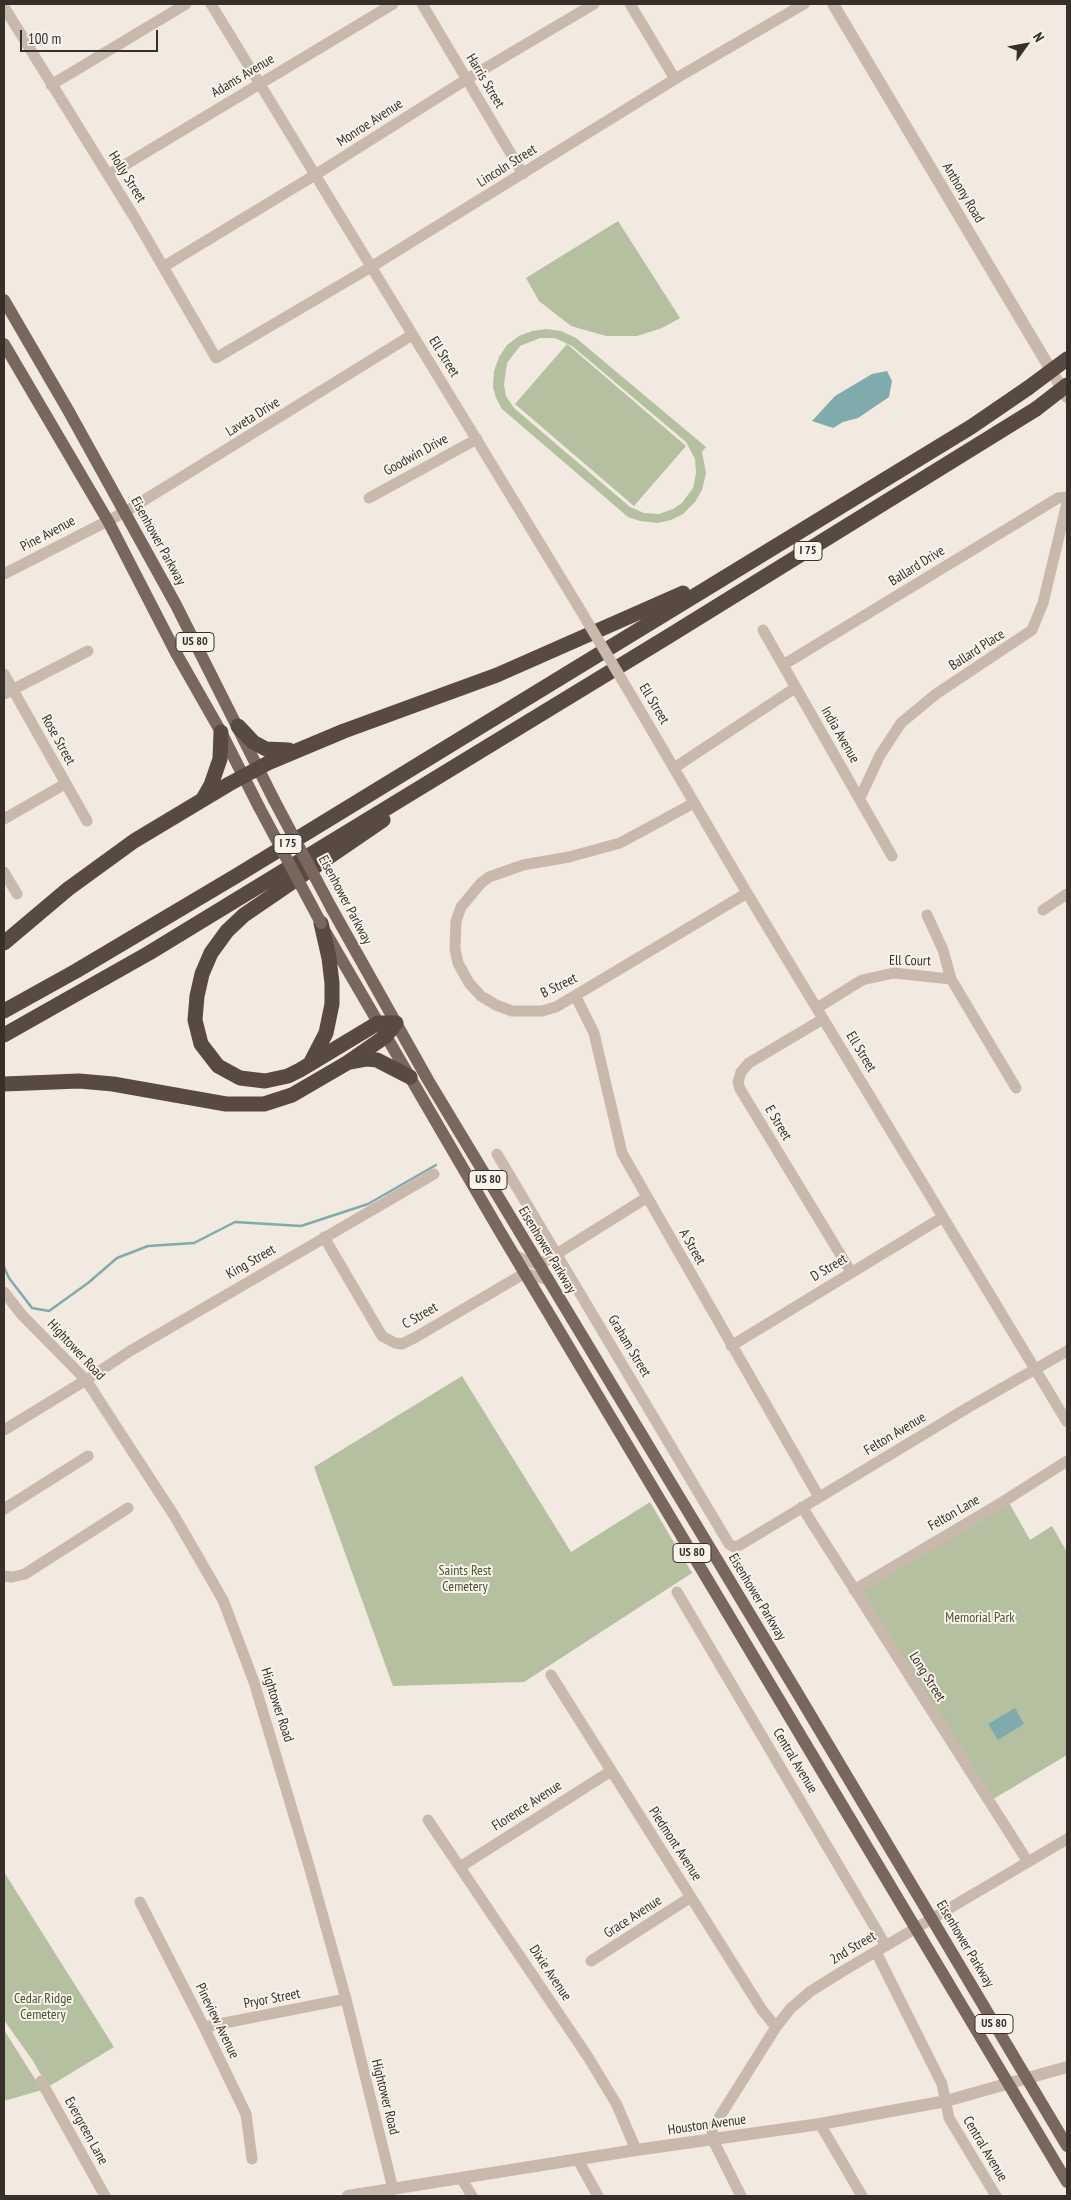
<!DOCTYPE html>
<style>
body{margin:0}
#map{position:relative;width:1071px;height:2200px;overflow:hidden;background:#f2e9e0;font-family:"PT Sans Narrow",sans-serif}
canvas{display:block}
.frame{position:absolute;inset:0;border:5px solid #382f2a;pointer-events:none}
.north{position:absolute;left:1001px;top:20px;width:50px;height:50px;-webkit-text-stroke:4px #f9f3ec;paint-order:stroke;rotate:58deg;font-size:14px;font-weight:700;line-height:20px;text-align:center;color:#382f2a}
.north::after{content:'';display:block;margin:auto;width:18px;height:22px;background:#382f2a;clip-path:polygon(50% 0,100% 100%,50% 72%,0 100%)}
.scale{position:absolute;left:20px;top:30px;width:138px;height:22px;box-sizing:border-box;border:2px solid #382f2a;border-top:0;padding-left:6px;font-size:15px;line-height:18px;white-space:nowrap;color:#382f2a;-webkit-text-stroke:4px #f9f3ec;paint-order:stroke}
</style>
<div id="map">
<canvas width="1071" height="2200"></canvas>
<div class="frame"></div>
<div class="north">N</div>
<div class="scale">100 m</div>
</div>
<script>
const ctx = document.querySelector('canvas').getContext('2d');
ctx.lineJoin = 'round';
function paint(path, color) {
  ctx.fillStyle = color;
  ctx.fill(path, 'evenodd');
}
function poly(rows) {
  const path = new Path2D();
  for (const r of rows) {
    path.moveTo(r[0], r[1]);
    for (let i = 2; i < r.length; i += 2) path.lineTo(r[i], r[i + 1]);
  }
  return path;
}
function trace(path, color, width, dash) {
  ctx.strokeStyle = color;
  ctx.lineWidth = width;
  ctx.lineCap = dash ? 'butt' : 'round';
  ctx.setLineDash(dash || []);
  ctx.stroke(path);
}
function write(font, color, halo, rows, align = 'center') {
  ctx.font = font + ' "PT Sans Narrow",sans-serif';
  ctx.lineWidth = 4;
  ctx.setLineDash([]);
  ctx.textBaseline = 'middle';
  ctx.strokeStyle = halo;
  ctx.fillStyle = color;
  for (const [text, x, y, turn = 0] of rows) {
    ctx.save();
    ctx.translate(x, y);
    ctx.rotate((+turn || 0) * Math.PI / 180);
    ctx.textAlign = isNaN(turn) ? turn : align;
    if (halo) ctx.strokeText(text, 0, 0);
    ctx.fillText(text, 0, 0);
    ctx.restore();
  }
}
paint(poly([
 [618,221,680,318,662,328,637,336,606,336,571,326,539,301,526,278],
 [546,329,561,331,576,338,706,447,702,452,706,473,702,490,695,502,683,514,671,520,658,523,640,521,628,517,502,409,496,398,493,387,494,371,499,357,507,345,519,336,532,331],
 [540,338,555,338,572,346,686,442,695,459,696,473,693,488,682,503,673,509,659,514,644,513,630,507,514,408,506,396,504,385,507,363,520,346],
 [567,344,686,446,634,506,515,404],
 [462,1376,571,1552,650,1502,692,1573,524,1682,393,1686,314,1467],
 [1007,1499,1030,1540,1052,1526,1067,1552,1067,1755,990,1801,859,1586],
 [4,1872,114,2047,48,2087,33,2061,4,2020],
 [4,2030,42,2090,4,2101]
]), '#b5c0a0');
paint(poly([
 [887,371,892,381,889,397,858,418,843,422,833,428,812,421,835,396,872,374],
 [1015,1708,1024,1724,998,1740,988,1724]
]), '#80abad');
trace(poly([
 [4,1267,9,1278,32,1308,49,1311,88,1283,117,1258,148,1246,194,1243,235,1222,301,1226,368,1204,436,1165]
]), '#80abad', 2.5);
trace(poly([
 [211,4,575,601],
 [422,4,523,174],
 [630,4,675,79],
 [4,7,136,220,216,358,371,267,675,79,804,4],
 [51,85,186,4],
 [108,175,393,4],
 [163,267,315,175,467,79,594,4],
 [369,498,477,439],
 [4,574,125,512,412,335],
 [763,630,892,856],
 [783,665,1058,498,1067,497],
 [4,674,87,821],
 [4,694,88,651],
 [634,700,747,893,1067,1422],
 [674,768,795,688],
 [860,798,880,755,901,723,936,694,1032,630,1043,603,1067,503],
 [694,803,620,843,569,857,523,865,489,877,481,883,461,907,456,921,455,949,458,963,469,983,481,996,496,1005,512,1011,542,1011,556,1007,747,893],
 [4,819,65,784],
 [4,872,17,894],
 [1043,910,1067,894],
 [927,915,943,950,951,979],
 [576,997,594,1033,622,1153,819,1497],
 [817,1008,862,980,894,973,951,979,1016,1088],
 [823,1019,749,1063,741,1072,738,1082,740,1089,851,1272],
 [497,1154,729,1544,734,1547,740,1545,969,1407,1067,1351],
 [324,1237,382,1336,395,1343,402,1344,416,1337,525,1273,548,1280],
 [515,1256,539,1265,646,1198],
 [4,1292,22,1315,86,1380,175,1517,223,1600,254,1682,309,1866,346,1999,393,2189],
 [731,1346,943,1217],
 [4,1430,86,1380,130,1351,434,1174],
 [802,1507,1028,1862],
 [4,1509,88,1456],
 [4,1576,12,1577,25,1574,128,1508],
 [854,1590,1001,1503,1067,1461],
 [677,1592,886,1946],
 [551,1675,762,2010,776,2027],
 [428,1820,588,2057,617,2105,636,2150],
 [460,1867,611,1771],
 [140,1902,204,2027,246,2114,252,2159],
 [876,1952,942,2084,949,2118,996,2196],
 [591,1961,691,1897],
 [204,2027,346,1999],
 [41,2081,105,2196],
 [820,2124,862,2196],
 [578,2160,598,2196],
 [461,2178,472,2196],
 [741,2196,713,2140,712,2129,776,2027,791,2008,811,1991,843,1971,1067,1839]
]), '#c9b9ac', 11);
trace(poly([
 [833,4,1067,397],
 [348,2196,636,2150,820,2124,946,2101,1067,2067]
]), '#c9b9ac', 12);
trace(poly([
 [4,300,68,410,176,605,274,800],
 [4,344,108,521,176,653,221,732,259,807],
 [332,909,428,1080,798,1694,1067,2146],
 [326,933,499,1230,1067,2182]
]), '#79665d', 12);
trace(poly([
 [238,726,253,742,266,749,289,750],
 [203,799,211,785,220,759,221,732],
 [383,820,244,915,227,931,211,953,202,974,197,996,195,1020,201,1044,218,1066,240,1078,265,1081,288,1076,300,1070,378,1023,396,1023],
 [4,943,68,889,134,841,229,784,270,762,344,731,497,675,683,593],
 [4,1011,76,971,236,876,894,474,971,427,1028,388],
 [4,1035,149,953,669,636,1036,409],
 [351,1062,367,1059,377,1060,410,1077],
 [310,1064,326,1033,332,1004,332,983,329,958,321,923],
 [4,1084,79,1081,113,1084,226,1104,264,1104,292,1095,347,1063,386,1036,396,1023]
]), '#584942', 15);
trace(poly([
 [575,601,634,700]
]), '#c9b9ac', 11);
trace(poly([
 [274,800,332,909],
 [259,807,321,923]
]), '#79665d', 12);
trace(poly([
 [1028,388,1067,359],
 [1036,409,1067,385]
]), '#584942', 15);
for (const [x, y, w] of [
 [808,551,28],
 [195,642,38],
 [288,844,28],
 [488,1180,38],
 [692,1553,38],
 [994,2024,38]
]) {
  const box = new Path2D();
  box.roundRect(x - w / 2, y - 9.5, w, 19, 4);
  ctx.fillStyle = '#f9f3ec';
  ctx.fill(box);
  trace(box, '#382f2a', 1);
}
write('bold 12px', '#382f2a', null, [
 ["I 75",808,551],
 ["US 80",195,642],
 ["I 75",288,844],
 ["US 80",488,1180],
 ["US 80",692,1553],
 ["US 80",994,2024]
]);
write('14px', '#382f2a', '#f9f3ec', [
 ["Adams Avenue",243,76,-31],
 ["Harris Street",485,81,59],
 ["Monroe Avenue",370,123,-33],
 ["Lincoln Street",507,166,-32],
 ["Holly Street",127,177,58],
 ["Anthony Road",963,193,59],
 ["Ell Street",444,357,58],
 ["Laveta Drive",253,417,-32],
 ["Goodwin Drive",416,455,-29],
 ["Pine Avenue",48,534,-28],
 ["Eisenhower Parkway",158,541,61],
 ["Ballard Drive",917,566,-32],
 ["Ballard Place",977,650,-33],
 ["Ell Street",654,704,59],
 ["India Avenue",840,735,60],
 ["Rose Street",58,740,61],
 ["Eisenhower Parkway",345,900,62],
 ["Ell Court",910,961,1],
 ["B Street",559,986,-26],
 ["Ell Street",861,1052,59],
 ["E Street",778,1123,59],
 ["A Street",692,1247,60],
 ["Eisenhower Parkway",547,1250,59],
 ["King Street",251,1262,-30],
 ["D Street",829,1268,-31],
 ["C Street",420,1316,-30],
 ["Graham Street",629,1346,59],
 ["Hightower Road",76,1350,47],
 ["Felton Avenue",895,1434,-31],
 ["Felton Lane",954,1513,-30],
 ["Eisenhower Parkway",757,1597,59],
 ["Long Street",927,1677,58],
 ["Hightower Road",277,1705,72],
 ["Central Avenue",795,1761,59],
 ["Florence Avenue",527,1806,-33],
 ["Piedmont Avenue",675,1844,57],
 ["Grace Avenue",633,1917,-33],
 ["Eisenhower Parkway",965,1944,59],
 ["2nd Street",853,1948,-31],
 ["Dixie Avenue",550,1973,56],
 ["Pryor Street",272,1999,-11],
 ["Pineview Avenue",217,2021,64],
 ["Hightower Road",385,2097,76],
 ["Houston Avenue",707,2125,-8],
 ["Evergreen Lane",86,2131,61],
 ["Central Avenue",985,2149,59]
]);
write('14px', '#475430', '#f9f3ec', [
 ["Saints Rest",465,1571],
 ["Cemetery",465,1587],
 ["Memorial Park",980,1618],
 ["Cedar Ridge",43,1999],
 ["Cemetery",43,2015]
]);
</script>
